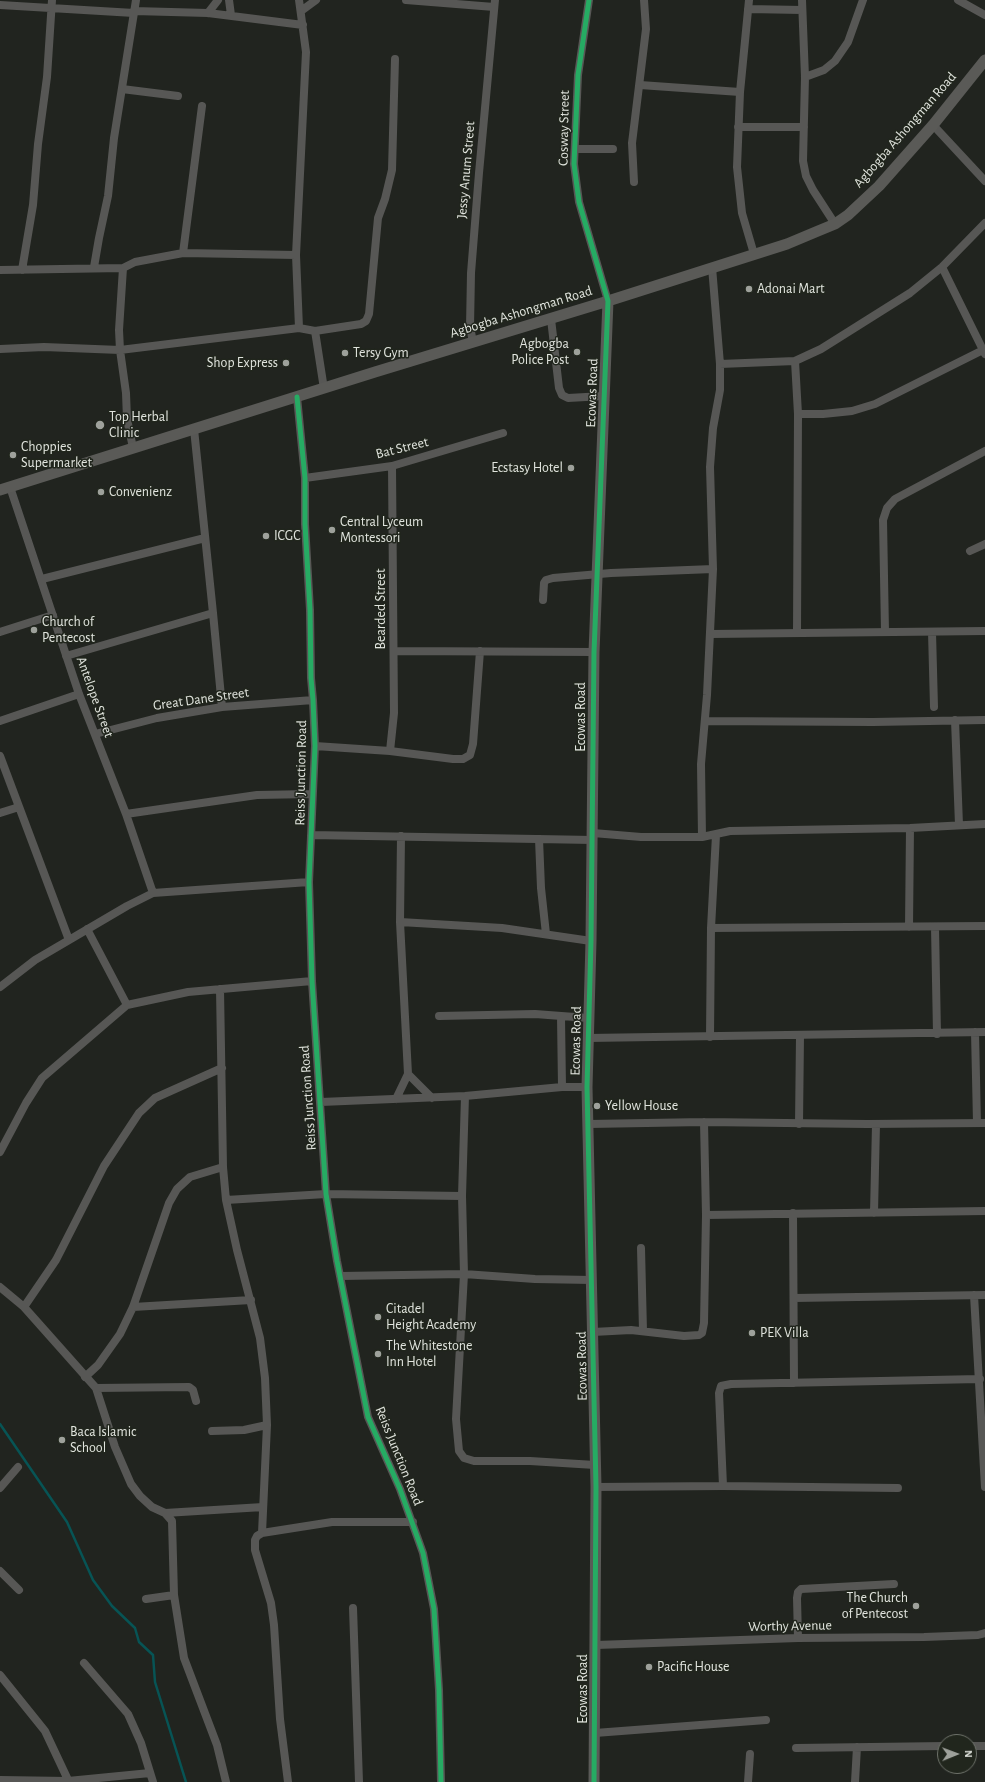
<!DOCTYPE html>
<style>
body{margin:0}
#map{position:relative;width:985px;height:1782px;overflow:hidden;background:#21241f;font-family:"Alegreya Sans",sans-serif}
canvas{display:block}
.north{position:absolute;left:937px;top:1734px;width:40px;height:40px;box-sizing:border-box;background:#21261d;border:1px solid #6e726a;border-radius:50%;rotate:89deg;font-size:11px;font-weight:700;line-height:16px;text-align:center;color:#e1e4de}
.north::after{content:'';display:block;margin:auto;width:14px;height:18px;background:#9ea19b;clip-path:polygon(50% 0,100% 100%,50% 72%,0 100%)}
</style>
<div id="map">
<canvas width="985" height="1782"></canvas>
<div class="north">N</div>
</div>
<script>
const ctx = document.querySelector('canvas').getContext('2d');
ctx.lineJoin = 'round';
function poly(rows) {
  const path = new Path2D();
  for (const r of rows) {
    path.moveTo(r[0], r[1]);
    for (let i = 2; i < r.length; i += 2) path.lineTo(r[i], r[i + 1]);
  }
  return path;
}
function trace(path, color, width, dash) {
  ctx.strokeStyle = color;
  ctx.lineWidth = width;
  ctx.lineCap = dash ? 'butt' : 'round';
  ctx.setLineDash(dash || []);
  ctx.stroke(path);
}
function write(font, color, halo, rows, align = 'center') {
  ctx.font = font + ' "Alegreya Sans",sans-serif';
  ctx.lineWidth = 3;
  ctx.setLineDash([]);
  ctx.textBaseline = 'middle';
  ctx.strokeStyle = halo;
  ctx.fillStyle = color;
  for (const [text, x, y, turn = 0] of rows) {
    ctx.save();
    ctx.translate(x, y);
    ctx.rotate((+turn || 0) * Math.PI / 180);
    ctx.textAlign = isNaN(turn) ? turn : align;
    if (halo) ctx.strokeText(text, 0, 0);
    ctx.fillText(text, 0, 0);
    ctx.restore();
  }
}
trace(poly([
 [0,1424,67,1522,93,1580,112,1606,135,1628,139,1642,153,1655,155,1682,186,1782]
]), '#075455', 2.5);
trace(poly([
 [229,0,231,15],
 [299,0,306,52,296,255,299,328],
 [406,0,494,7],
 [589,0,578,75,574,164,579,202,608,301],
 [749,0,740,92,737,167,742,213,754,254],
 [802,0,805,77,803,161,806,176,813,190,835,224],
 [958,0,985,15],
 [0,5,134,13],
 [748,9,802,10],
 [134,11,208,13,303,25],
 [301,11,316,0],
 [208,13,218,0],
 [805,77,824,70,835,61,848,42,863,0],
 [640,85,740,92],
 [122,89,178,96],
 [933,125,985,181],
 [738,127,804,127],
 [575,149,613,149],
 [634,182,632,143,646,29,644,0],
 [183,253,202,106],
 [94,267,99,238,108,196,114,138,136,0],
 [942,267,985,354],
 [123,268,119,330,120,350,126,393,127,419,133,448],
 [0,270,123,268,135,262,183,253,296,255],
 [22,270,33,205,38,144,47,77,52,0],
 [551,319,559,388,562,395,568,398,604,396],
 [315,331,324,389],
 [473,342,470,327,471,273,479,173,495,0],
 [0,349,44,347,120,350,299,328,315,331,361,324,366,321,369,314,378,218,385,199,392,170,395,59],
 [795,361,821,349,910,293,942,267,985,223],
 [720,364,795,361,798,414,797,633],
 [297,397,305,478,305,524,310,610,311,678,313,700,315,746,309,882,312,981,326,1194,337,1261,368,1417,400,1489,423,1553,434,1609,439,1690,441,1782],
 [798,414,823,414,852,411,875,404,983,350],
 [194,429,213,613,222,707],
 [305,478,392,466,503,433],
 [10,487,79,694,126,814,153,893],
 [970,551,985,544],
 [42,579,205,538],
 [543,600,544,583,546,580,553,578,611,573,713,569],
 [0,632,53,615],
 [885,632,883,520,887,508,895,499,985,451],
 [932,632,934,707],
 [711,634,985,631],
 [394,651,594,652],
 [66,656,213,613],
 [955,720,959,825],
 [0,721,79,694],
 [705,721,873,722,985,720],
 [95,734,157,718,222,707,313,700],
 [315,746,390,751,453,759,463,759,470,755,473,744,480,651],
 [390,751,394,713,392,466],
 [0,756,69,940],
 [0,813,19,807],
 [126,814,257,795,312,794],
 [593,833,641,837,702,837,730,831,910,828,985,824],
 [311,835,593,840],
 [702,837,701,764,707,695,713,569,710,467,713,428,720,390,720,364,712,267],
 [539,839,541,888,546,934],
 [400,922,502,928,591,941],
 [909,927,910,828],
 [935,927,937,1034],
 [711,928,985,926],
 [87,929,127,1005],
 [0,987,35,960,127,906,153,893,309,882],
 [220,989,223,1167,226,1200,237,1250,260,1338,265,1378,267,1425,262,1533],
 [439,1016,535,1014,588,1018],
 [561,1017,562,1087],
 [975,1032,977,1123],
 [710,1037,711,928,716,835],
 [588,1038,985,1032],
 [408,1074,432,1098],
 [465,1096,462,1196,464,1274,456,1419,459,1451,464,1458,474,1461,530,1461,595,1465],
 [396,1099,408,1074,400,922,401,836],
 [321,1102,465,1096,562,1087,587,1087],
 [589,1124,704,1122,867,1124,985,1123],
 [799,1124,800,1036],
 [0,1152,26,1103,42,1078,127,1005,188,992,312,981],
 [226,1200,326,1194,462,1196],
 [793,1213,794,1383],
 [874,1213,876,1124],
 [706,1215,985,1211],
 [641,1248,643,1331],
 [341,1276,464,1274,535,1279,592,1280],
 [0,1287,24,1307,96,1388,115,1447,131,1484,140,1496,152,1507,165,1513,172,1521,174,1595,184,1658,217,1745,226,1782],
 [974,1295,985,1487],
 [794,1298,985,1295],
 [24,1307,56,1260,104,1166,139,1113,155,1098,222,1068],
 [133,1307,251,1300],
 [593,1332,631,1330,684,1336,699,1335,702,1333,704,1323,706,1215,704,1122],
 [85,1377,98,1365,120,1334,133,1307,169,1203,177,1189,190,1177,223,1167],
 [96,1388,189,1387,193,1390,196,1401],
 [212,1431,244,1430,267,1425],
 [723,1486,719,1393,721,1386,731,1384,980,1379],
 [596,1487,723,1486,898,1488],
 [0,1488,18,1467],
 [165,1513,263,1507],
 [0,1571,19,1590],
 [146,1599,174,1595],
 [353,1608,359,1782],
 [798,1638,797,1598,798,1592,801,1589,894,1584],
 [596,1645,798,1638,924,1637,978,1635,985,1633],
 [84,1663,128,1714,141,1743,153,1782],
 [0,1675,45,1731,69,1782],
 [595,1733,766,1720],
 [969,1746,985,1746],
 [796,1748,945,1746],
 [0,1780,68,1781,150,1773],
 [288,1782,280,1719,274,1625,271,1603,255,1550,255,1540,257,1536,262,1533,332,1522,413,1522],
 [748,1782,750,1754],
 [855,1782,857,1747]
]), '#575755', 8);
trace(poly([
 [0,490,375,372,608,301,787,244,818,231,835,224,848,215,879,186,933,125,985,60],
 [594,1782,596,1487,587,1087,591,941,594,652,608,301]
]), '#5a5a57', 11);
trace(poly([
 [589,0,578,75,574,164,579,202,608,301,594,652,591,941,587,1087,596,1487,594,1782],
 [297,397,305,478,305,524,310,610,311,678,313,700,315,746,309,882,312,981,326,1194,337,1261,368,1417,400,1489,423,1553,434,1609,439,1690,441,1782]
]), '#26ab63', 5);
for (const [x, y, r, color] of [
 [749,289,4,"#9ea19b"],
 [577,352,4,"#9ea19b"],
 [345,353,4,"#9ea19b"],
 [286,363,4,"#9ea19b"],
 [100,425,5,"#9ea19b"],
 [13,455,4,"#9ea19b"],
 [571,468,4,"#9ea19b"],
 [101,492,4,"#9ea19b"],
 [332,530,4,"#9ea19b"],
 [266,536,4,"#9ea19b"],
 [34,630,4,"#9ea19b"],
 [597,1106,4,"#9ea19b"],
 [378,1317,4,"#9ea19b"],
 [752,1333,4,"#9ea19b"],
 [378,1354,4,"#9ea19b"],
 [62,1440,4,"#9ea19b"],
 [916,1606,4,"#9ea19b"],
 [649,1667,4,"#9ea19b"]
]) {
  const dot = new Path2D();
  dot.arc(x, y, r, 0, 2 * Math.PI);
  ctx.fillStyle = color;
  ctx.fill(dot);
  trace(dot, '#21261d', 1.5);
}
write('14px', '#e1e4de', '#21261d', [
 ["Cosway Street",564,128,-89],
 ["Agbogba Ashongman Road",905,130,-49],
 ["Jessy Anum Street",466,170,-85],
 ["Agbogba Ashongman Road",521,312,-17],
 ["Ecowas Road",592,393,-88],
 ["Bat Street",402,448,-14],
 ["Bearded Street",381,609,-90],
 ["Antelope Street",95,697,70],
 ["Great Dane Street",201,699,-8],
 ["Ecowas Road",581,717,-90],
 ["Reiss Junction Road",301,773,-89],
 ["Ecowas Road",576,1041,-89],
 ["Reiss Junction Road",308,1098,-94],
 ["Ecowas Road",582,1366,-91],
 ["Reiss Junction Road",399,1456,68],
 ["Worthy Avenue",790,1626,-1],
 ["Ecowas Road",583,1689,-90]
]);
write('14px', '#e1e4de', '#21261d', [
 ["Adonai Mart",757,289],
 ["Agbogba",569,344,"right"],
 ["Police Post",569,360,"right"],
 ["Tersy Gym",353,353],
 ["Shop Express",278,363,"right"],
 ["Top Herbal",109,417],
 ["Clinic",109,433],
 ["Choppies",21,447],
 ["Supermarket",21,463],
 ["Ecstasy Hotel",563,468,"right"],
 ["Convenienz",109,492],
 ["Central Lyceum",340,522],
 ["Montessori",340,538],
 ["ICGC",274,536],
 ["Church of",42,622],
 ["Pentecost",42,638],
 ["Yellow House",605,1106],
 ["Citadel",386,1309],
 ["Height Academy",386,1325],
 ["PEK Villa",760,1333],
 ["The Whitestone",386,1346],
 ["Inn Hotel",386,1362],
 ["Baca Islamic",70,1432],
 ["School",70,1448],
 ["The Church",908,1598,"right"],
 ["of Pentecost",908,1614,"right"],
 ["Pacific House",657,1667]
], 'left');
</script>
